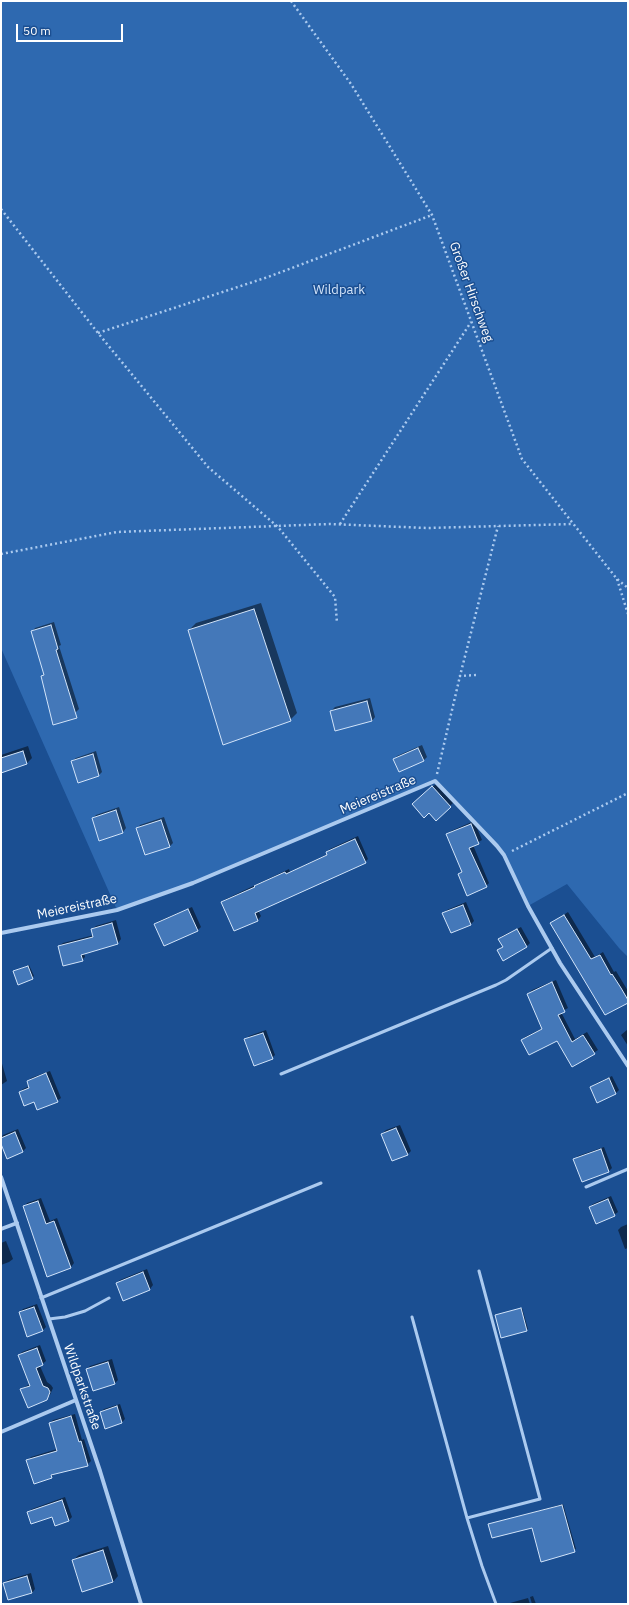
<!DOCTYPE html>
<meta charset="utf-8">
<style>
body{margin:0}
#map{position:relative;width:629px;height:1605px;overflow:hidden;background:#1b4f92;font-family:"IBM Plex Sans",sans-serif}
canvas{display:block}
.frame{position:absolute;inset:0;border:2px solid #fff;pointer-events:none}
.scale{position:absolute;left:16px;top:24px;width:107px;height:18px;box-sizing:border-box;border:2px solid #fff;border-top:0;padding-left:5px;font-size:12px;line-height:14px;white-space:nowrap;color:#fff;-webkit-text-stroke:3px #1b4f92;paint-order:stroke}
</style>
<div id="map">
<canvas width="629" height="1605"></canvas>
<div class="frame"></div>
<div class="scale">50 m</div>
</div>
<script>
const ctx = document.querySelector('canvas').getContext('2d');
ctx.lineJoin = 'round';
function paint(path, color) {
  ctx.fillStyle = color;
  ctx.fill(path, 'evenodd');
}
function poly(rows) {
  const path = new Path2D();
  for (const r of rows) {
    path.moveTo(r[0], r[1]);
    for (let i = 2; i < r.length; i += 2) path.lineTo(r[i], r[i + 1]);
  }
  return path;
}
function trace(path, color, width, dash) {
  ctx.strokeStyle = color;
  ctx.lineWidth = width;
  ctx.lineCap = dash ? 'butt' : 'round';
  ctx.setLineDash(dash || []);
  ctx.stroke(path);
}
function write(font, color, halo, rows, align = 'center') {
  ctx.font = font + ' "IBM Plex Sans",sans-serif';
  ctx.lineWidth = 3;
  ctx.setLineDash([]);
  ctx.textBaseline = 'middle';
  ctx.strokeStyle = halo;
  ctx.fillStyle = color;
  for (const [text, x, y, turn = 0] of rows) {
    ctx.save();
    ctx.translate(x, y);
    ctx.rotate((+turn || 0) * Math.PI / 180);
    ctx.textAlign = isNaN(turn) ? turn : align;
    if (halo) ctx.strokeText(text, 0, 0);
    ctx.fillText(text, 0, 0);
    ctx.restore();
  }
}
paint(poly([
 [1,1,628,1,628,957,619,948,567,884,528,906,504,855,435,781,193,883,117,910,1,648]
]), '#2e69b0');
paint(poly([
 [261,603,297,713,290,720,189,630,196,623],
 [54,622,61,645,59,646,79,709,75,713,42,676,45,673,32,632,35,628],
 [370,698,375,717,372,721,331,711,335,707],
 [422,745,427,757,424,760,399,771,394,760,397,756],
 [28,746,32,758,27,763,1,772,1,755],
 [96,751,102,772,99,775,79,782,72,761,76,758],
 [436,784,453,803,436,819,429,812,413,804],
 [119,807,126,828,123,832,100,840,93,818,96,815],
 [164,817,173,843,170,846,137,829,140,825],
 [474,821,482,840,473,845,489,883,486,886,459,874,462,871,448,834,451,831],
 [358,836,368,859,365,862,258,910,261,916,258,920,234,930,222,902,226,899,289,869,290,872,328,854,327,852,330,849],
 [466,902,474,921,471,924,451,932,443,914,447,910],
 [192,907,201,927,197,931,155,924,159,921],
 [568,912,595,957,603,952,614,972,616,971,628,991,628,1001,552,923],
 [116,920,121,939,118,943,84,952,85,957,82,960,59,946,63,943,94,935,92,929,96,926],
 [521,927,530,943,527,946,503,959,499,950,503,946,499,940,502,936],
 [29,965,34,976,32,978,14,971],
 [556,980,568,1008,561,1012,575,1039,587,1032,598,1050,573,1066,557,1040,522,1040,525,1037,543,1028,528,994,532,990],
 [628,1029,628,1046,621,1035],
 [266,1030,275,1055,272,1058,246,1040,249,1036],
 [1,1060,7,1081,1,1085],
 [50,1071,61,1098,57,1101,20,1092,23,1089,30,1086,28,1082,31,1078],
 [612,1076,619,1090,615,1094,591,1087,595,1084],
 [400,1125,411,1151,407,1155,382,1134,386,1130],
 [18,1129,26,1148,23,1151,1,1141,1,1138,3,1135],
 [604,1147,612,1168,609,1171,575,1159,578,1156],
 [611,1196,618,1212,614,1215,590,1207,593,1204],
 [41,1198,50,1221,57,1218,74,1263,71,1267,47,1276,24,1207,27,1203],
 [628,1224,628,1248,625,1249,618,1230,621,1227],
 [6,1241,13,1259,9,1262,1,1265,1,1243],
 [147,1269,153,1285,150,1289,124,1299,117,1283,120,1280],
 [37,1304,46,1327,43,1330,20,1312,23,1309],
 [522,1308,528,1329,526,1330,496,1316],
 [40,1345,46,1361,40,1366,47,1382,51,1385,53,1388,50,1395,46,1399,21,1389,30,1384,19,1355,22,1352],
 [112,1359,118,1380,115,1383,94,1390,87,1369,90,1366],
 [120,1404,125,1419,122,1422,105,1427,101,1412,104,1409],
 [75,1414,82,1440,84,1439,91,1461,87,1465,54,1473,51,1478,27,1461,31,1457,57,1449,50,1423,53,1420],
 [65,1497,72,1517,69,1520,56,1525,53,1516,28,1512,32,1509],
 [563,1504,576,1549,541,1560,532,1526,490,1524],
 [108,1546,118,1576,113,1582,73,1560,79,1555],
 [31,1573,35,1589,32,1593,9,1599,4,1584,8,1580],
 [533,1596,536,1604,532,1604,530,1597],
 [528,1598,530,1604,509,1604,510,1603]
]), '#0007');
const building = poly([
 [254,609,291,721,223,745,188,630,254,609],
 [51,625,58,649,56,650,77,718,53,725,41,676,44,675,31,631,51,625],
 [367,701,372,721,335,731,330,711,367,701],
 [418,748,424,761,399,772,393,759,418,748],
 [23,751,27,764,1,773,1,758,23,751],
 [93,754,99,776,78,783,71,761,93,754],
 [432,786,451,807,436,821,429,813,424,818,412,804,432,786],
 [116,810,123,833,99,841,92,818,116,810],
 [161,820,170,847,145,855,136,828,161,820],
 [471,824,479,844,469,848,487,887,467,896,458,874,462,872,446,834,471,824],
 [355,839,366,863,255,913,258,921,234,931,221,902,255,887,254,886,285,872,286,874,327,855,326,852,355,839],
 [463,905,471,925,451,933,442,913,463,905],
 [188,909,198,931,164,946,154,924,188,909],
 [564,915,591,959,600,955,611,975,612,974,621,988,628,1000,628,1003,605,1015,550,923,564,915],
 [112,923,118,944,81,955,83,961,63,966,58,946,93,937,91,929,112,923],
 [517,929,527,947,503,961,497,950,503,947,498,939,517,929],
 [28,966,33,979,18,985,13,971,28,966],
 [552,982,565,1012,558,1015,572,1042,583,1035,595,1054,572,1067,557,1041,529,1055,521,1040,542,1029,527,994,552,982],
 [263,1033,273,1059,254,1066,244,1039,263,1033],
 [46,1073,58,1102,37,1110,34,1102,24,1106,19,1092,29,1088,27,1081,46,1073],
 [609,1078,616,1094,597,1103,590,1087,609,1078],
 [396,1128,408,1155,392,1161,381,1134,396,1128],
 [15,1132,23,1152,7,1159,1,1144,1,1138,15,1132],
 [601,1149,609,1172,582,1182,573,1159,601,1149],
 [608,1199,615,1216,596,1224,589,1207,608,1199],
 [38,1201,46,1224,54,1221,71,1268,47,1277,23,1206,38,1201],
 [143,1272,150,1290,123,1301,116,1283,143,1272],
 [34,1307,43,1331,27,1337,19,1312,34,1307],
 [521,1308,527,1331,501,1338,495,1315,521,1308],
 [37,1348,43,1365,36,1368,43,1386,48,1388,50,1392,47,1400,28,1408,20,1389,30,1386,18,1355,37,1348],
 [108,1362,115,1384,93,1391,86,1369,108,1362],
 [117,1406,122,1423,105,1429,100,1412,117,1406],
 [71,1416,79,1442,81,1441,88,1466,51,1475,52,1478,34,1484,26,1460,57,1451,49,1423,71,1416],
 [62,1500,69,1521,55,1526,52,1517,31,1524,27,1512,62,1500],
 [562,1505,575,1552,541,1562,532,1528,492,1538,488,1524,562,1505],
 [103,1550,113,1582,82,1592,72,1560,103,1550],
 [27,1576,32,1593,8,1600,3,1583,27,1576]
]);
paint(building, '#4478b9');
trace(building, '#d2e4fa', 1);
trace(poly([
 [291,1,351,84,432,215,522,459,617,579,628,588],
 [1,209,98,333,208,467,278,527,335,597,337,623],
 [98,333,268,277,432,215],
 [340,524,471,322],
 [1,554,117,532,330,524,427,528,573,524],
 [617,579,628,614],
 [476,675,460,676,498,526],
 [437,774,460,676],
 [512,851,628,793]
]), '#abcaef', 2.5, [2, 3]);
trace(poly([
 [281,1074,496,985,506,980,552,948],
 [586,1187,628,1169],
 [41,1298,321,1183],
 [412,1317,467,1518,482,1566,496,1604],
 [49,1319,65,1317,85,1311,109,1298],
 [467,1518,540,1499,479,1271]
]), '#abcaef', 3);
trace(poly([
 [1,933,117,910,193,883,435,781,497,846,504,855,528,906,560,963,628,1066],
 [1,1177,100,1471,141,1604],
 [1,1229,17,1223],
 [1,1432,76,1400]
]), '#abcaef', 4);
write('13px', '#d2e4fa', '#1b4f92', [
 ["Wildpark",339,290]
]);
write('13px', '#fff', '#1b4f92', [
 ["Großer Hirschweg",471,292,70],
 ["Meiereistraße",378,795,-23],
 ["Meiereistraße",77,907,-12],
 ["Wildparkstraße",82,1387,71]
]);
</script>
